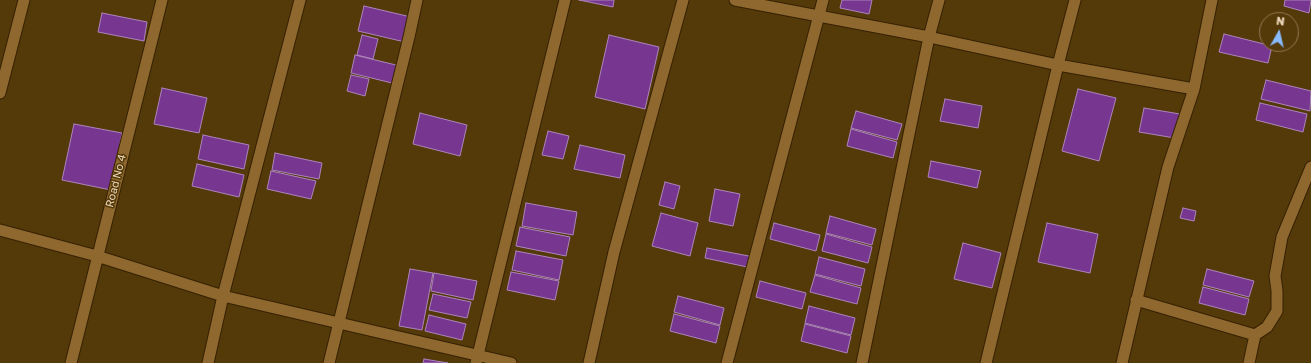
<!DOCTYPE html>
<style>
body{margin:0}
#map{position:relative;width:1311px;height:363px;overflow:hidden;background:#543909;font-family:"Golos Text",sans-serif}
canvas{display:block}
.north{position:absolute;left:1259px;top:12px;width:40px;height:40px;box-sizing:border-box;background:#543909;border:1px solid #917850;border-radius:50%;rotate:8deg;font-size:11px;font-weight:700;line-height:16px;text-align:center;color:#ecd7ba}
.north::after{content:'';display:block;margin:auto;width:14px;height:18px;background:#89bafc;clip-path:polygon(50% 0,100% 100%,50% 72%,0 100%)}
</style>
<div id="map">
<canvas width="1311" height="363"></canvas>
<div class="north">N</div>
</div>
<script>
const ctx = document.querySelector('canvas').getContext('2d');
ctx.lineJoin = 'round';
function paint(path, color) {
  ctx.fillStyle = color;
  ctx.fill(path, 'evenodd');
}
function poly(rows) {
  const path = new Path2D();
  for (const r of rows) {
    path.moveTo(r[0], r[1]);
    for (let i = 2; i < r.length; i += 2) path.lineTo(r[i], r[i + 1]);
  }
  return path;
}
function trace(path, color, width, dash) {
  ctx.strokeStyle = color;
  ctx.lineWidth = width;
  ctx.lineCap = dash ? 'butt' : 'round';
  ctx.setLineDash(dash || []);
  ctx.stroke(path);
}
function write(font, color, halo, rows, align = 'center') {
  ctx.font = font + ' "Golos Text",sans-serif';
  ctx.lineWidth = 3;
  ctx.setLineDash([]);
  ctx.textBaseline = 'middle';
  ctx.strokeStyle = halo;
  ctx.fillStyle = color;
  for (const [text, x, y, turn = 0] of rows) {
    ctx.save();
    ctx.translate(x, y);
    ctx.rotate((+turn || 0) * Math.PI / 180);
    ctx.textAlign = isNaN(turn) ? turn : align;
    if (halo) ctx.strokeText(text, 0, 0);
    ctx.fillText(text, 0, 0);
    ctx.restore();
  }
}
const building = poly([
 [579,0,614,0,613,7,579,0],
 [842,0,872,0,869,14,840,8,842,0],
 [1285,0,1311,0,1309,13,1284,6,1285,0],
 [364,6,411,17,405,42,358,31,364,6],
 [102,13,147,22,144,41,98,32,102,13],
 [1224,34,1272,46,1268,63,1219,52,1224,34],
 [362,35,378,39,373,59,357,55,362,35],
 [609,35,659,47,645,109,595,97,609,35],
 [355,55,400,66,396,84,351,73,355,55],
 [351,75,369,79,365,96,347,91,351,75],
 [1266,80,1311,91,1310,111,1261,99,1266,80],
 [162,88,207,98,199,133,154,124,162,88],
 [1078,89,1116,98,1099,161,1062,151,1078,89],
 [945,99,982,106,978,128,940,121,945,99],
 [1260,103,1307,114,1303,132,1256,120,1260,103],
 [1144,108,1180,114,1175,138,1139,132,1144,108],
 [856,111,902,124,897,140,851,128,856,111],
 [420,113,467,125,460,156,413,144,420,113],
 [74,124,122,133,111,190,62,180,74,124],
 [851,129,897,142,893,158,847,146,851,129],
 [548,131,569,136,563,159,542,155,548,131],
 [203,135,249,145,244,169,198,159,203,135],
 [580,145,625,155,620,178,574,169,580,145],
 [275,153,322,163,319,179,272,170,275,153],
 [931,161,981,171,977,188,928,177,931,161],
 [197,164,244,175,239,197,192,186,197,164],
 [271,171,316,181,311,199,267,189,271,171],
 [665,182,680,186,674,209,659,205,665,182],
 [715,189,740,194,733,226,709,221,715,189],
 [526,203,577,212,573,235,522,226,526,203],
 [1183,208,1196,211,1194,221,1180,218,1183,208],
 [661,213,698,223,690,256,652,246,661,213],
 [830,216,876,229,872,245,826,233,830,216],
 [774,223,820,235,816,251,770,239,774,223],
 [1047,223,1098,234,1090,273,1038,262,1047,223],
 [520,227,570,237,566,256,516,246,520,227],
 [826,234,872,247,868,263,822,251,826,234],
 [963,243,1001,253,992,288,954,279,963,243],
 [707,248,754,257,752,268,705,258,707,248],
 [516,251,563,260,559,280,512,270,516,251],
 [819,257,865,269,861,286,815,274,819,257],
 [410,269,433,273,422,330,399,326,410,269],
 [1207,269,1254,281,1249,297,1203,285,1207,269],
 [511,272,559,281,555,300,507,290,511,272],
 [434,273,477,281,473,300,431,291,434,273],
 [815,275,861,288,857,304,810,292,815,275],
 [760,281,806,293,802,309,756,297,760,281],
 [1203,287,1249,299,1245,315,1199,303,1203,287],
 [433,294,471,302,467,318,429,310,433,294],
 [678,296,724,308,720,325,674,312,678,296],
 [809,306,855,318,851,335,805,323,809,306],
 [674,314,720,326,716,343,670,331,674,314],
 [429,315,466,324,462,340,425,331,429,315],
 [805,324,851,336,847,353,801,341,805,324],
 [424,359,448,363,423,363,424,359]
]);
paint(building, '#77368f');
trace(building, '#ac85bc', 1);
const minor = poly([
 [735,0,929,37,1058,65,1194,89],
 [0,93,24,0],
 [0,230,97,256,223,296,511,363],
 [1136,300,1255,335],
 [71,363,162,0],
 [208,363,223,296,300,0],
 [329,363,409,37,417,0],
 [476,363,565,0],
 [589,363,614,252,683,0],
 [727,363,823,0],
 [862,363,929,37,939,0],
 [986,363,1058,65,1075,0],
 [1122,363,1168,167,1194,89,1212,0],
 [1249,363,1255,335,1267,327,1277,311,1277,291,1275,276,1282,237,1311,167]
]);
trace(minor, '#352102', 13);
trace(minor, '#8e682e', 11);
write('11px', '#ecd7ba', '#543909', [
 ["Road No 4",116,181,-76]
]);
</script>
